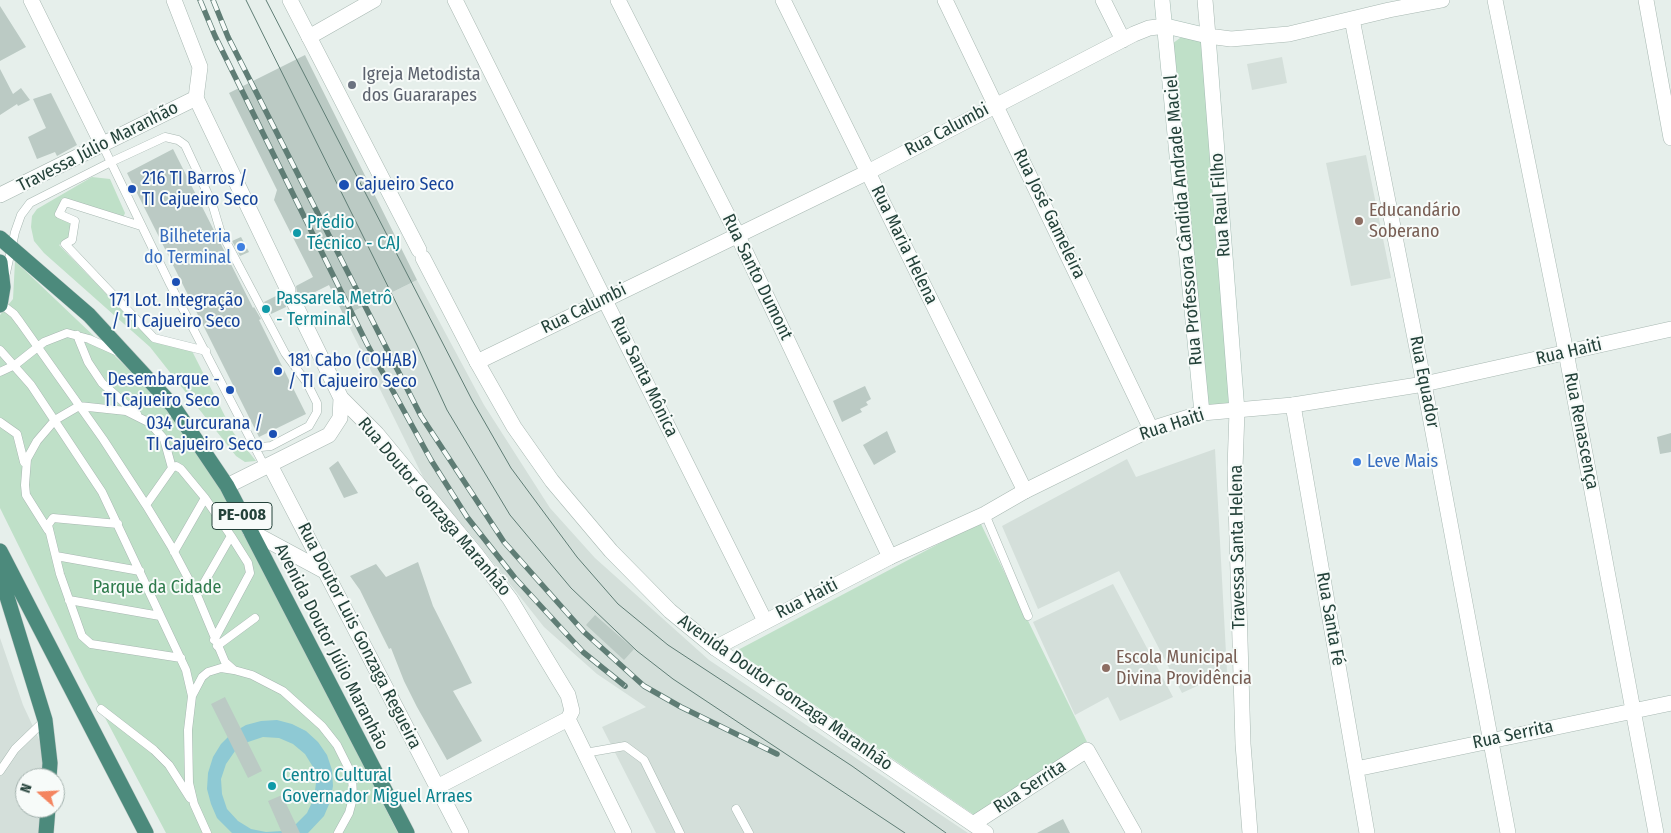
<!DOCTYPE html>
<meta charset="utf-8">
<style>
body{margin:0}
#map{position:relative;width:1671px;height:833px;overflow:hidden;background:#e6efeb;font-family:"Fira Sans Condensed",sans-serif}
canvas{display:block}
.north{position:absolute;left:15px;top:768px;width:50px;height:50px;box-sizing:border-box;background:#f7fbf9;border:1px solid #a3b1ad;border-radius:50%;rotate:289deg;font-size:14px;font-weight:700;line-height:20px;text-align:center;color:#24423a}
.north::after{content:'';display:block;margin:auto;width:18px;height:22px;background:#f4845f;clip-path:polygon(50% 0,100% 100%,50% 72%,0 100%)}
</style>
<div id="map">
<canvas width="1671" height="833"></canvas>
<div class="north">N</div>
</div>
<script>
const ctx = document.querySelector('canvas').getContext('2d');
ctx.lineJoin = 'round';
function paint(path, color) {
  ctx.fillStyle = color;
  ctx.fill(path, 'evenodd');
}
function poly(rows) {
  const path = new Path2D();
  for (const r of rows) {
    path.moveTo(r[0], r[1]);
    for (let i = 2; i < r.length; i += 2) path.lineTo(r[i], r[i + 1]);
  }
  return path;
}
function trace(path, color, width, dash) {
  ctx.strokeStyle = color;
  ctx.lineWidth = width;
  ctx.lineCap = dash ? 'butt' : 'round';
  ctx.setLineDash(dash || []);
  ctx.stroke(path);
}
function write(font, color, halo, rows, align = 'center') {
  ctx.font = font + ' "Fira Sans Condensed",sans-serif';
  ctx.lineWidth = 4;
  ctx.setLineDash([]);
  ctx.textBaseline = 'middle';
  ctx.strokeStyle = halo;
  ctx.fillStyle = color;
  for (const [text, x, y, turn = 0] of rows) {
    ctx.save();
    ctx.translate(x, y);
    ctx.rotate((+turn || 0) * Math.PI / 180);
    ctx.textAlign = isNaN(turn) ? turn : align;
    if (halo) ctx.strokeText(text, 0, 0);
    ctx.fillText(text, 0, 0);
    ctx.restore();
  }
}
paint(poly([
 [1282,57,1287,83,1252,90,1247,64],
 [1366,155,1391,278,1351,286,1326,163],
 [417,280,484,405,550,508,595,558,709,660,968,833,656,833,602,727,646,707,597,674,544,627,472,536,427,485,344,316],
 [1215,449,1227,672,1182,693,1119,571,1038,609,1002,526,1127,459,1136,477],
 [1113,584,1173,697,1120,721,1108,697,1075,715,1033,622],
 [0,638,23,705,50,763,49,778,25,778,25,808,48,808,46,833,0,833]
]), '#d4dfda');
paint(poly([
 [1187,33,1208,43,1237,411,1202,413,1169,46],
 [92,177,110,179,125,213,123,218,62,198,56,215,72,221,70,238,59,245,153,342,192,351,233,432,256,461,245,462,236,456,150,347,44,253,34,241,31,227,32,216,37,209],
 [15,261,138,378,173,417,216,478,247,533,398,833,166,833,84,678,0,508,0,315,13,299],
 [980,522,1089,746,977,817,736,651]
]), '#bfe0c8');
paint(poly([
 [277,720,292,724,306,731,318,742,327,755,332,770,333,786,330,802,324,816,308,833,232,833,217,818,211,804,207,789,208,773,213,757,221,744,232,733,246,725,261,721],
 [263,737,279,738,293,744,305,754,313,767,316,783,314,798,307,813,296,824,282,831,266,832,251,829,238,821,227,809,222,794,221,779,226,764,235,751,248,742]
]), '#8ec9d4');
paint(poly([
 [0,6,26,47,0,61],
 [305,55,417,280,344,316,329,285,303,298,297,293,296,286,313,277,274,200,277,190,229,93],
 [0,69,13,94,21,88,30,100,18,106,17,104,0,115],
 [51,93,77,145,57,156,55,152,37,159,28,137,46,128,33,99],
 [173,149,253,308,254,307,261,319,259,320,306,414,259,437,127,173],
 [241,237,249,252,240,256,232,241],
 [280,294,285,299,286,307,271,314,264,302],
 [865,386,871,399,866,402,868,405,860,409,862,412,842,422,833,401],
 [887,431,896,452,874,465,863,445],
 [1671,433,1671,452,1660,454,1657,437],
 [338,461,358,493,344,498,329,468],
 [418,562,433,606,472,683,453,691,482,741,447,760,417,707,404,681,391,648,389,649,381,633,360,590,350,576,376,564,386,577],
 [595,615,634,649,624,660,586,625],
 [225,697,262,771,248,778,211,704],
 [282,795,300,833,282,833,268,801],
 [1063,819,1070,833,1037,833]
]), '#bbcac4');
const service = poly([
 [102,144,170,284,265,467],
 [141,226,65,202,59,214,75,221,72,240,65,244,154,338,206,351],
 [6,273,15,232,21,215,30,203,111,162,165,137,178,140,185,145,212,203,220,230,285,353,307,383,317,403,317,412,309,426,271,446,261,447,252,442],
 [1,304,14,314,20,322,103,439,146,505,171,546,197,595,225,662,234,670,252,675,283,691,322,726,337,745,352,775,353,798,349,813,338,833],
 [77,335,88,362,102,383,137,414],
 [0,350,31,385,102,492,186,670,192,696,188,730,189,783,194,804,207,833],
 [0,372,15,365,44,342,67,333,89,339,118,352],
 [0,422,17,434,24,462],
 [146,505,172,468,176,466,181,469,205,498],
 [985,514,1028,616],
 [118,524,53,518,48,525,60,574,82,636,91,644,181,658],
 [48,530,26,495,25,485,27,459,37,441,55,420,79,406,126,411,150,423,164,439,172,468],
 [174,552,205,498,231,536],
 [56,556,140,571],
 [197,595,231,536,248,563,250,573,214,640],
 [69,600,160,616],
 [217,646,255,618],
 [192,696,202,677,208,672,221,668,234,670],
 [101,709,154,750,169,765,190,798],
 [585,753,625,746,644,760,680,833],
 [0,771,15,749,45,720],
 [736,809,749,833]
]);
const minor = poly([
 [31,0,102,144],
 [455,0,765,621],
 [618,0,737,234,890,557],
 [783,0,1025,491],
 [945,0,1151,429],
 [1103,0,1123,40],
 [1205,0,1208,36,1231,39,1289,34,1389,10,1442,0],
 [1495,0,1566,352,1656,833],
 [1646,0,1671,138],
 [1352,19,1424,384,1508,833],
 [309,37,374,0],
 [196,98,288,290],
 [477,362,868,172,1134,34,1149,28,1166,26],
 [341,398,377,434,476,554,510,599,568,695,572,711,568,719,624,833],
 [1293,405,1367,833],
 [1237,411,1235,468,1243,744,1250,833],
 [270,465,461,833],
 [227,486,329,435,340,418,341,398,294,302],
 [250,531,326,572],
 [715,648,986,833],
 [1356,769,1671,703],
 [437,787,568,719],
 [973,824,1087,750,1134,833]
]);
const tertiary = poly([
 [290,0,419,250],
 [0,195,196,98,200,67,174,0],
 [423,258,477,362,514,427,552,481,611,551,670,611,715,648,890,557,985,514,1025,491,1151,429,1202,413,1293,405,1424,384,1671,329]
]);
const secondary = poly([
 [1162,0,1202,413],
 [1166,26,1208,36,1237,411]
]);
const trunk = poly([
 [0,238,89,315,173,406,227,486,407,833],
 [0,262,3,287,0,305],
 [0,551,146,833],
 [0,574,45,720,50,763,49,778],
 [46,833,48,808]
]);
trace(service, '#a8b8b2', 9);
trace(minor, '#a8b8b2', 16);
trace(tertiary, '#a8b8b2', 16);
trace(secondary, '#a4bbb3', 16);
trace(trunk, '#c2cac8', 16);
trace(service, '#fff', 8);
trace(minor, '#fff', 15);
trace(tertiary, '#fff', 15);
trace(secondary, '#fff', 15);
trace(trunk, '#4c8a7c', 15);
trace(poly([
 [246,0,417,345,447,410,510,515,571,588,637,651,673,679,905,833],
 [266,0,472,400,511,468,577,557,618,604,668,645,852,766,946,833]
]), '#5f7d75', 1);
const rail = poly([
 [200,0,215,36,367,344,431,460,467,517,515,578,583,652,625,686],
 [213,0,228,37,421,416,504,542,584,632,644,686,681,707,777,754]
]);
trace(rail, '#5f7d75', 5.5);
trace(rail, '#f7fbf9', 4, [11]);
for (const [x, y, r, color] of [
 [352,85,5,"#6b7280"],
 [344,185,6,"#1a4fb4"],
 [132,189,5,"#1a4fb4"],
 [1359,221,5,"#8d6e63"],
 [297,233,5,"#0f9aa8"],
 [241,247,5,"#3f7fe0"],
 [176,282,5,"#1a4fb4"],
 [266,309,5,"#0f9aa8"],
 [278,371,5,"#1a4fb4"],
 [230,390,5,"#1a4fb4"],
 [273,434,5,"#1a4fb4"],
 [1357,462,5,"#3f7fe0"],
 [1106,668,5,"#8d6e63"],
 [272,786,5,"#0f9aa8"]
]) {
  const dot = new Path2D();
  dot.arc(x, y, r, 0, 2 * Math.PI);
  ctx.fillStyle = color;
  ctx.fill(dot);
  trace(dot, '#f7fbf9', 2);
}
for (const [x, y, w] of [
 [242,516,60]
]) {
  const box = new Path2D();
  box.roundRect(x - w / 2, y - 13.5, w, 27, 4);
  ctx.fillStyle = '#f7fbf9';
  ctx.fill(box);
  trace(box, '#24423a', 1);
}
write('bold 16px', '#24423a', null, [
 ["PE-008",242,516]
]);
write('18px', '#5b616d', '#f7fbf9', [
 ["Igreja Metodista",362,75],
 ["dos Guararapes",362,96]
], 'left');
write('18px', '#24423a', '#f7fbf9', [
 ["Rua Calumbi",947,130,-28],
 ["Travessa Júlio Maranhão",98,147,-27],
 ["Rua Raul Filho",1221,205,-94],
 ["Rua José Gameleira",1049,214,64],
 ["Rua Professora Cândida Andrade Maciel",1184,220,-95],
 ["Rua Maria Helena",904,245,64],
 ["Rua Santo Dumont",757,277,64],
 ["Rua Calumbi",584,309,-26],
 ["Rua Haiti",1569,352,-13],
 ["Rua Santa Mônica",644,377,64],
 ["Rua Equador",1424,382,79],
 ["Rua Haiti",1172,425,-18],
 ["Rua Renascença",1581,431,79],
 ["Rua Doutor Gonzaga Maranhão",434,507,50],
 ["Travessa Santa Helena",1238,547,-91],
 ["Rua Haiti",807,599,-27],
 ["Rua Santa Fé",1330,619,80],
 ["Rua Doutor Luis Gonzaga Regueira",359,636,63],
 ["Avenida Doutor Júlio Maranhão",331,647,63],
 ["Avenida Doutor Gonzaga Maranhão",785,693,35],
 ["Rua Serrita",1513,735,-12],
 ["Rua Serrita",1030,787,-33]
]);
write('18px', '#164399', '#f7fbf9', [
 ["216 TI Barros /",142,179],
 ["TI Cajueiro Seco",142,200],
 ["Cajueiro Seco",355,185],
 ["171 Lot. Integração",176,301,"center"],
 ["/ TI Cajueiro Seco",176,322,"center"],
 ["181 Cabo (COHAB)",288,361],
 ["/ TI Cajueiro Seco",288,382],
 ["Desembarque -",220,380,"right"],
 ["TI Cajueiro Seco",220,401,"right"],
 ["034 Curcurana /",263,424,"right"],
 ["TI Cajueiro Seco",263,445,"right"]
], 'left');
write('18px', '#785e54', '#f7fbf9', [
 ["Educandário",1369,211],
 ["Soberano",1369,232],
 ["Escola Municipal",1116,658],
 ["Divina Providência",1116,679]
], 'left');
write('18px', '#0d838f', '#f7fbf9', [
 ["Prédio",307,223],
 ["Técnico - CAJ",307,244],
 ["Passarela Metrô",276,299],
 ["- Terminal",276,320],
 ["Centro Cultural",282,776],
 ["Governador Miguel Arraes",282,797]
], 'left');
write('18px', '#366cbe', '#f7fbf9', [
 ["Bilheteria",231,237],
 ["do Terminal",231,258],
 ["Leve Mais",1367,462,"left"]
], 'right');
write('18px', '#2d7a4b', '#f7fbf9', [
 ["Parque da Cidade",157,588]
]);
</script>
